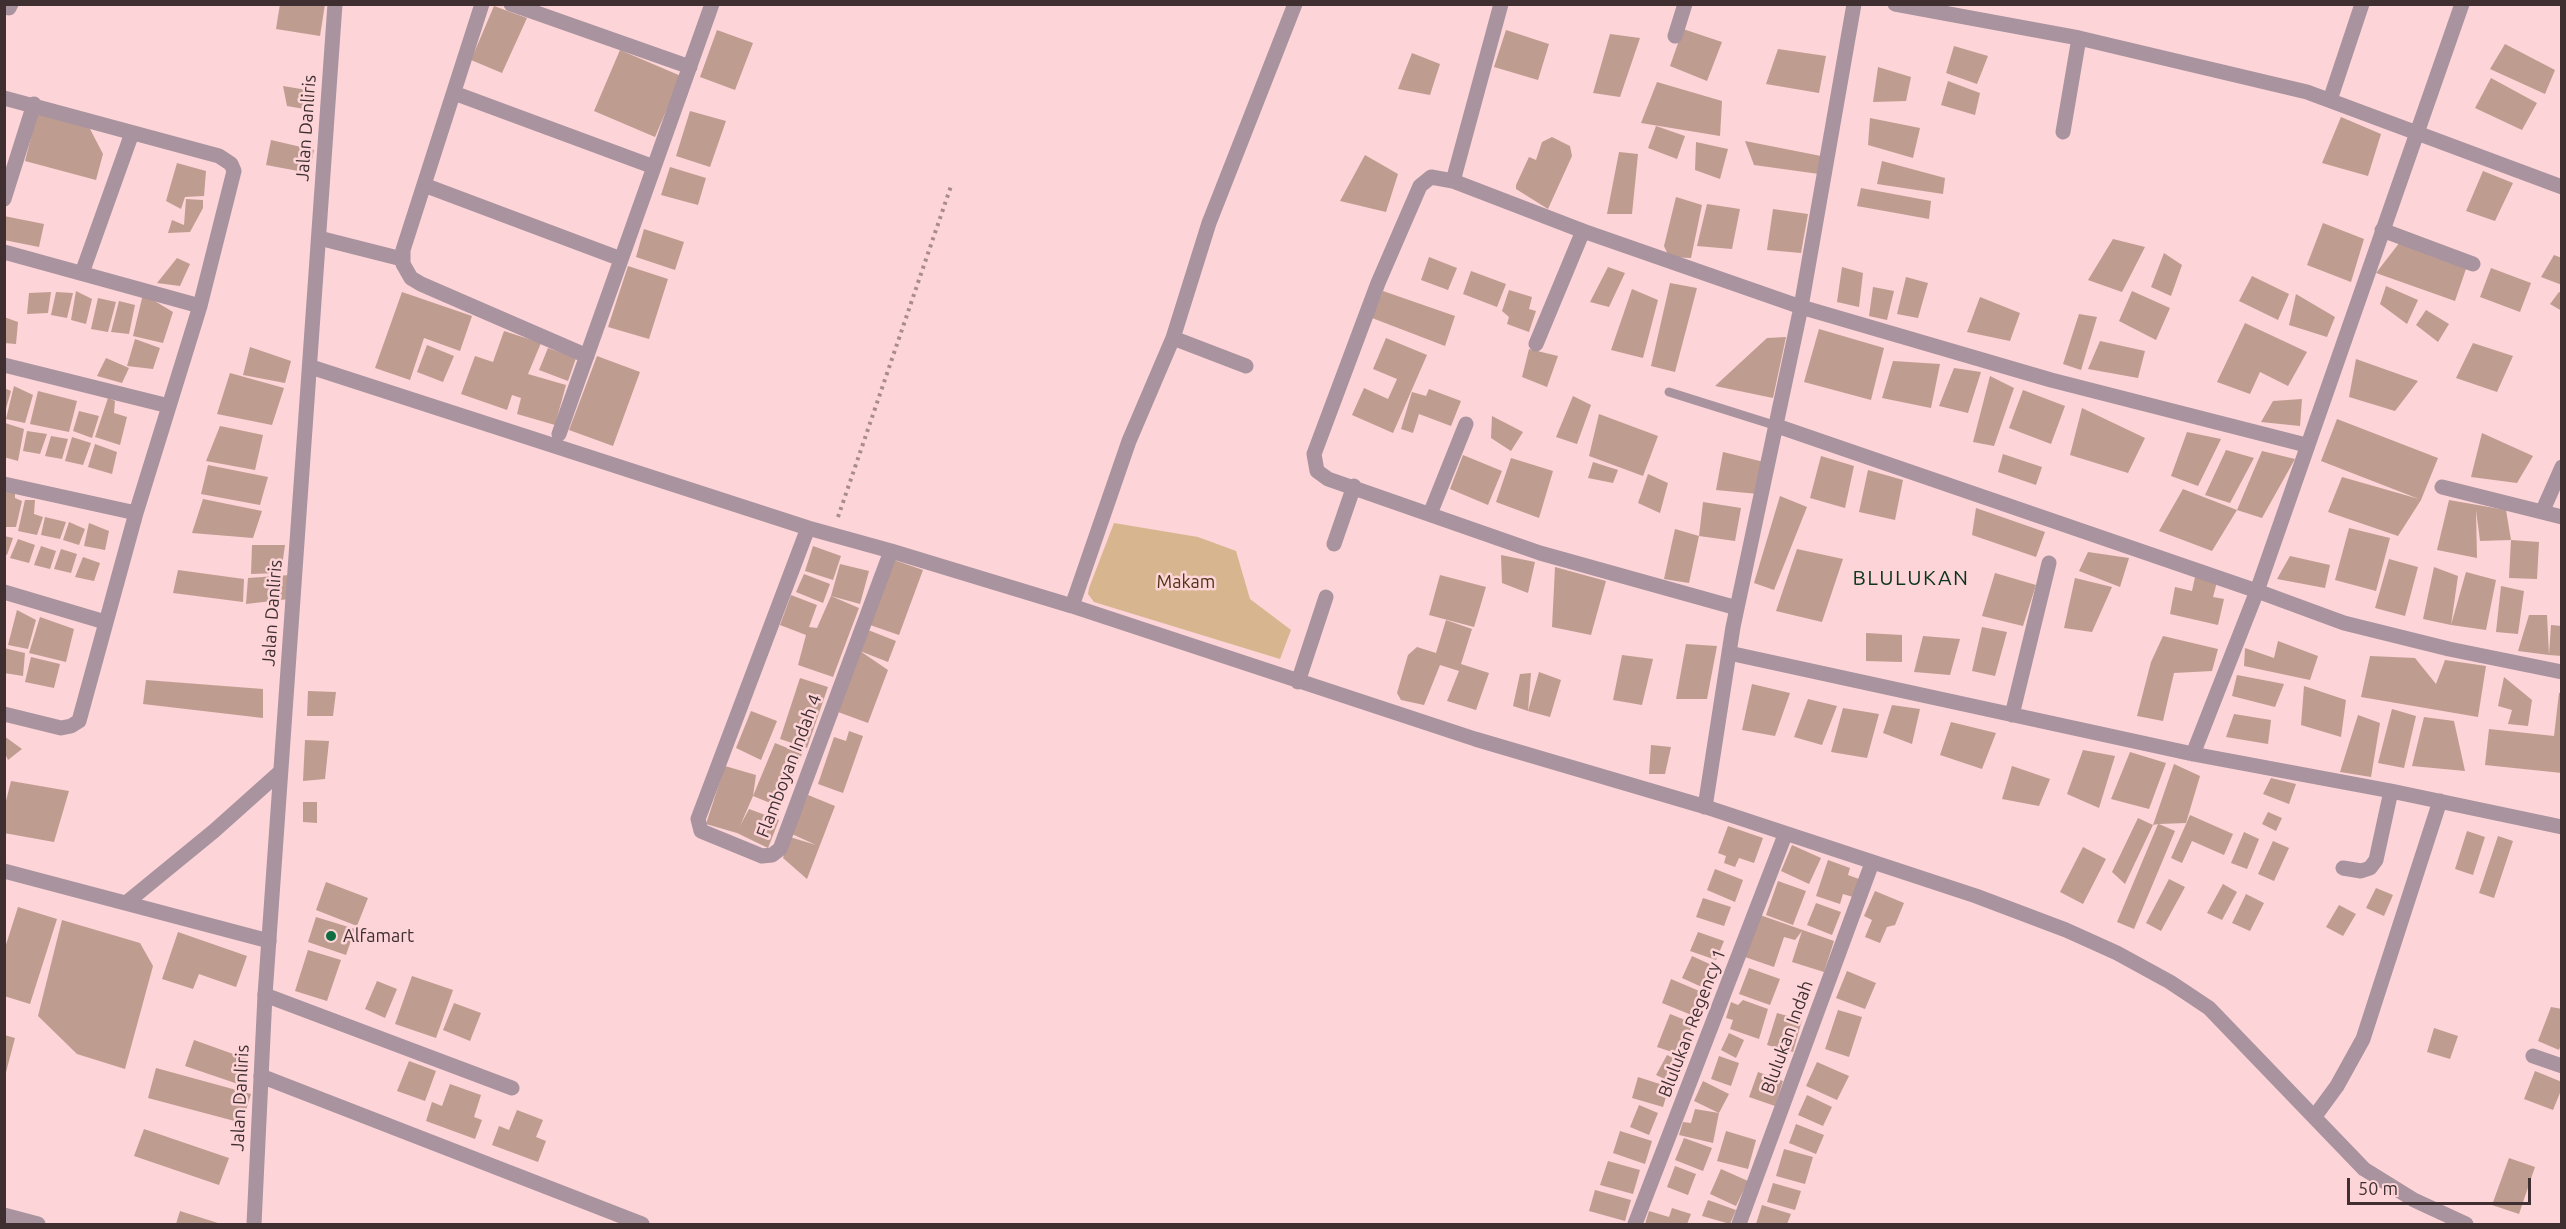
<!DOCTYPE html>
<style>
body{margin:0}
#map{position:relative;width:2566px;height:1229px;overflow:hidden;background:#fdd4d7;font-family:Ubuntu,sans-serif}
canvas{display:block}
.frame{position:absolute;inset:0;border:6px solid #3f2f30;pointer-events:none}
.scale{position:absolute;left:2347px;top:1178px;width:184px;height:27px;box-sizing:border-box;border:3px solid #3f2f30;border-top:0;padding-left:8px;font-size:18px;line-height:21px;white-space:nowrap;color:#3f2f30;-webkit-text-stroke:4px #fdd4d7;paint-order:stroke}
</style>
<div id="map">
<canvas width="2566" height="1229"></canvas>
<div class="frame"></div>
<div class="scale">50 m</div>
</div>
<script>
const ctx = document.querySelector('canvas').getContext('2d');
ctx.lineJoin = 'round';
function paint(path, color) {
  ctx.fillStyle = color;
  ctx.fill(path, 'evenodd');
}
function poly(rows) {
  const path = new Path2D();
  for (const r of rows) {
    path.moveTo(r[0], r[1]);
    for (let i = 2; i < r.length; i += 2) path.lineTo(r[i], r[i + 1]);
  }
  return path;
}
function trace(path, color, width, dash) {
  ctx.strokeStyle = color;
  ctx.lineWidth = width;
  ctx.lineCap = dash ? 'butt' : 'round';
  ctx.setLineDash(dash || []);
  ctx.stroke(path);
}
function write(font, color, halo, rows, align = 'center') {
  ctx.font = font + ' Ubuntu,sans-serif';
  ctx.lineWidth = 5;
  ctx.setLineDash([]);
  ctx.textBaseline = 'middle';
  ctx.strokeStyle = halo;
  ctx.fillStyle = color;
  for (const [text, x, y, turn = 0] of rows) {
    ctx.save();
    ctx.translate(x, y);
    ctx.rotate((+turn || 0) * Math.PI / 180);
    ctx.textAlign = isNaN(turn) ? turn : align;
    if (halo) ctx.strokeText(text, 0, 0);
    ctx.fillText(text, 0, 0);
    ctx.restore();
  }
}
paint(poly([
 [1114,523,1198,537,1236,551,1250,599,1291,630,1280,659,1094,602,1088,594,1089,588]
]), '#d6b58f');
paint(poly([
 [280,4,325,4,320,36,276,29],
 [494,6,527,18,502,73,471,60],
 [1683,29,1722,42,1707,81,1670,66],
 [717,30,753,43,735,90,700,77],
 [1506,30,1549,44,1538,80,1494,67],
 [1610,34,1640,38,1620,97,1593,93],
 [2505,44,2555,70,2545,94,2490,69],
 [1954,46,1988,56,1977,84,1946,73],
 [1778,49,1826,56,1819,93,1766,84],
 [620,50,681,76,655,137,594,111],
 [1412,53,1440,64,1430,95,1398,89],
 [1878,67,1911,77,1906,101,1873,102],
 [2491,78,2537,103,2522,130,2475,108],
 [1948,81,1980,93,1975,115,1941,105],
 [1657,82,1722,101,1720,136,1641,123],
 [283,86,313,91,310,110,287,106],
 [690,111,726,121,710,167,676,156],
 [37,114,89,127,103,154,96,180,25,161],
 [2341,117,2381,134,2368,176,2322,163],
 [1870,118,1920,128,1913,158,1868,145],
 [1656,126,1685,136,1677,159,1648,148],
 [1552,137,1570,146,1572,156,1548,209,1516,189,1516,185,1529,157,1536,160,1542,142],
 [271,140,314,150,309,173,266,165],
 [1745,141,1821,156,1819,174,1754,165],
 [1696,142,1728,149,1720,179,1695,170],
 [1619,152,1638,154,1632,214,1607,214],
 [1365,155,1398,174,1386,212,1340,201],
 [1882,161,1945,178,1943,194,1877,184],
 [177,163,206,171,204,196,185,197,181,209,166,201],
 [670,167,706,178,698,205,661,195],
 [2483,171,2513,183,2495,221,2466,211],
 [1861,188,1931,201,1929,219,1857,206],
 [1676,197,1702,205,1691,258,1669,257,1664,246],
 [186,199,203,200,203,208,190,232,168,233,172,220,184,225],
 [1707,204,1740,209,1732,249,1697,246],
 [1773,209,1808,214,1801,253,1767,250],
 [4,216,44,224,39,247,4,240],
 [2323,223,2364,239,2351,282,2307,265],
 [644,229,684,242,675,270,636,257],
 [2113,239,2145,247,2122,292,2088,280],
 [2400,242,2467,266,2455,301,2376,273],
 [2164,253,2182,265,2171,296,2151,287],
 [2554,255,2562,258,2562,285,2541,277],
 [1429,257,1457,268,1448,290,1421,280],
 [177,258,190,264,180,286,157,283],
 [628,266,668,279,649,339,608,327],
 [1608,267,1625,273,1609,307,1590,302],
 [1842,267,1863,273,1859,307,1837,302],
 [2491,268,2531,283,2520,312,2480,297],
 [1471,271,1506,284,1497,307,1463,294],
 [2252,276,2289,294,2278,320,2239,301],
 [1906,277,1928,283,1918,318,1897,314],
 [1670,283,1697,288,1675,372,1651,366],
 [2386,286,2418,300,2407,324,2380,304],
 [1873,287,1894,291,1887,320,1869,316],
 [1632,289,1658,300,1643,358,1611,350],
 [1509,290,1532,297,1529,309,1536,311,1529,332,1507,324,1509,317,1502,311],
 [76,291,92,299,86,324,71,320],
 [1383,291,1455,316,1445,346,1372,318],
 [2132,291,2170,308,2156,340,2119,321],
 [51,292,48,313,27,314,29,293],
 [56,292,73,293,67,318,51,315],
 [402,292,472,316,460,351,424,338,410,380,375,368],
 [2559,292,2562,293,2562,311,2550,304],
 [143,294,173,312,163,343,133,336],
 [2296,294,2335,317,2327,337,2289,325],
 [1980,297,2020,313,2010,341,1967,332],
 [98,298,116,302,108,332,91,329],
 [119,301,135,305,129,334,111,332],
 [2426,310,2449,324,2438,342,2416,325],
 [2079,314,2097,317,2081,370,2063,364],
 [4,317,18,322,16,344,4,343],
 [2245,323,2307,352,2288,386,2260,372,2250,394,2217,382],
 [1819,329,1884,348,1871,400,1804,382],
 [504,331,541,343,528,374,566,385,555,425,517,414,521,398,512,395,507,410,461,394,475,356,493,362],
 [1786,337,1773,398,1715,386,1767,338],
 [1386,338,1427,355,1393,433,1352,415,1364,388,1388,399,1397,379,1373,369],
 [135,339,160,348,153,369,127,366],
 [2100,341,2145,351,2138,378,2088,369],
 [2473,343,2513,356,2497,392,2456,378],
 [427,345,454,356,443,382,417,372],
 [250,347,291,361,285,383,243,375],
 [548,348,576,358,568,381,539,370],
 [1529,349,1558,356,1547,387,1522,377],
 [597,356,640,372,613,446,569,430],
 [106,358,129,368,122,383,97,376],
 [2356,359,2418,381,2395,411,2349,397],
 [1893,361,1940,364,1931,408,1882,398],
 [1954,368,1981,372,1968,413,1939,406],
 [230,373,284,388,272,425,217,414],
 [1990,376,2014,388,1994,446,1973,442],
 [14,386,33,395,25,423,6,419],
 [4,388,11,391,5,412,4,412],
 [1429,389,1461,401,1451,426,1419,414,1413,433,1401,429,1412,392,1426,396],
 [2023,390,2065,406,2051,444,2009,428],
 [38,391,77,401,69,432,30,424],
 [1573,396,1591,405,1577,444,1556,437],
 [108,398,115,401,114,413,127,417,120,445,95,437],
 [2302,399,2300,426,2261,422,2273,401],
 [2082,408,2145,438,2128,473,2070,455],
 [79,411,99,416,92,438,73,431],
 [1599,414,1658,436,1643,476,1589,456],
 [1492,416,1523,432,1511,451,1491,438],
 [2337,419,2438,458,2421,500,2398,536,2328,512,2342,477,2419,499,2321,461],
 [5,423,24,429,18,461,4,457],
 [220,426,263,435,255,470,206,461],
 [27,431,47,434,40,454,23,451],
 [2187,432,2221,439,2198,486,2171,476],
 [2482,433,2533,456,2517,483,2471,477],
 [51,436,68,439,62,459,45,456],
 [72,437,91,443,83,465,65,461],
 [95,444,117,452,112,474,88,467],
 [2226,450,2254,458,2230,503,2205,495],
 [2262,451,2295,459,2262,518,2237,510],
 [1723,452,1764,462,1758,494,1716,490],
 [2003,454,2042,467,2036,485,1998,472],
 [1463,455,1502,471,1488,505,1450,489],
 [1821,456,1854,466,1845,508,1810,498],
 [1511,458,1553,471,1539,518,1496,502],
 [1593,462,1618,470,1613,483,1588,478],
 [208,465,268,477,260,505,201,494],
 [1868,470,1903,480,1895,520,1859,512],
 [1648,474,1668,483,1660,513,1638,503],
 [8,486,15,489,15,498,22,501,16,527,4,527,4,499],
 [2183,489,2237,510,2212,551,2159,531],
 [1780,496,1807,507,1774,590,1754,583],
 [203,499,262,511,253,538,192,533],
 [25,500,35,500,34,514,43,517,37,535,18,531],
 [2449,500,2506,510,2511,540,2539,542,2537,579,2509,578,2511,540,2480,541,2476,510,2477,558,2437,550],
 [1703,502,1741,508,1735,541,1699,536],
 [1976,508,2045,532,2036,557,1972,535],
 [45,517,66,522,60,539,41,535],
 [69,522,85,529,79,545,63,540],
 [89,523,109,531,105,550,84,546],
 [2349,528,2390,538,2376,591,2335,580],
 [1675,529,1699,536,1689,583,1664,579],
 [4,536,13,538,7,555,4,554],
 [18,539,35,545,29,563,10,558],
 [252,545,285,545,281,573,251,574],
 [41,546,56,551,50,569,34,565],
 [813,546,841,556,833,580,805,571],
 [61,549,77,554,71,573,54,569],
 [1797,549,1843,559,1822,622,1776,611],
 [2088,552,2129,558,2120,587,2079,571],
 [1501,555,1535,562,1528,593,1502,583],
 [2290,556,2330,565,2325,588,2277,579],
 [83,557,100,563,94,581,75,577],
 [2389,559,2418,567,2405,616,2375,608],
 [894,560,923,570,899,635,870,625],
 [840,564,869,571,860,604,831,596],
 [1555,567,1606,581,1591,635,1552,627],
 [2434,567,2458,576,2451,625,2466,572,2496,580,2486,630,2451,625,2423,619],
 [178,570,244,579,243,602,173,593],
 [1995,573,2036,585,2023,626,1982,616],
 [804,574,830,584,823,603,796,592],
 [290,575,289,599,246,604,248,578],
 [1440,575,1486,587,1474,627,1429,615],
 [2195,577,2217,582,2213,597,2224,599,2218,625,2170,614,2175,587,2192,591],
 [2075,578,2112,587,2092,632,2064,628],
 [2501,586,2524,591,2518,634,2496,632],
 [791,595,817,605,809,627,817,628,831,596,859,608,833,677,798,665,806,635,780,625],
 [17,610,36,620,28,649,8,645],
 [2529,615,2547,615,2549,655,2518,651],
 [40,617,74,629,66,662,29,653],
 [1446,620,1472,629,1461,664,1489,673,1476,710,1447,701,1459,671,1440,665,1424,705,1401,700,1397,693,1408,655,1417,647,1436,653],
 [2551,625,2562,626,2562,656,2549,655],
 [1982,627,2007,632,1995,676,1972,671],
 [868,630,896,641,888,662,860,651],
 [1866,633,1902,635,1902,662,1866,661],
 [1923,636,1960,639,1950,675,1914,672],
 [2163,636,2218,649,2212,671,2174,673,2163,721,2137,716,2151,662],
 [2278,641,2318,656,2310,680,2244,666,2245,648,2274,658],
 [1686,644,1717,646,1707,699,1676,699],
 [4,648,25,653,23,676,4,673],
 [860,651,888,670,868,723,838,712],
 [1622,655,1653,659,1642,705,1613,700],
 [2370,656,2415,658,2436,684,2445,660,2486,666,2478,717,2361,697],
 [31,657,60,664,54,688,25,682],
 [1539,672,1561,680,1550,717,1528,711],
 [1531,673,1528,711,1513,706,1520,674],
 [2237,675,2284,684,2275,707,2232,696],
 [2504,677,2532,700,2528,726,2508,724,2512,710,2498,706],
 [800,678,828,687,807,748,780,739],
 [146,680,263,689,263,718,143,704],
 [1752,684,1790,693,1775,736,1742,730],
 [2304,686,2346,700,2341,737,2301,725],
 [308,691,336,692,333,716,307,716],
 [2559,693,2562,693,2562,773,2485,765,2489,729,2554,736],
 [1808,699,1837,706,1822,745,1794,737],
 [1892,705,1920,709,1912,744,1883,733],
 [1843,708,1879,714,1867,758,1831,752],
 [2392,709,2416,716,2404,768,2378,763],
 [751,711,777,721,761,760,736,748],
 [2234,714,2271,720,2268,744,2226,737],
 [2358,715,2380,723,2371,777,2340,772],
 [2424,717,2454,721,2465,771,2412,766],
 [1951,722,1996,733,1982,769,1940,755],
 [849,731,863,736,843,793,818,784,834,737,846,741],
 [4,736,22,749,8,760,4,751],
 [305,740,329,741,325,779,303,781],
 [775,743,802,754,780,807,753,796,740,826,749,809,779,820,768,848,737,833,706,824,725,766,756,775,753,796],
 [1651,745,1671,747,1665,774,1649,774],
 [2083,750,2115,756,2099,808,2067,794],
 [2130,752,2166,763,2149,809,2111,799],
 [2174,764,2200,776,2186,823,2159,824,2175,831,2134,929,2117,922,2158,824,2153,825],
 [2012,766,2050,779,2039,806,2002,799],
 [2271,778,2296,784,2289,804,2263,794],
 [11,781,69,791,54,842,4,833,4,809],
 [808,795,835,806,807,879,783,858,790,837,816,845,792,834],
 [303,802,317,802,317,823,303,822],
 [2268,812,2282,818,2276,831,2262,824],
 [2190,815,2233,834,2224,855,2192,841,2182,863,2171,858],
 [2138,818,2153,825,2125,884,2112,872],
 [1728,826,1763,838,1754,863,1739,858,1735,867,1724,863,1726,856,1718,853],
 [2467,831,2485,837,2473,875,2455,869],
 [2244,832,2259,839,2247,869,2231,863],
 [2498,836,2513,841,2494,898,2479,893],
 [2273,841,2289,848,2274,881,2258,874],
 [1792,845,1821,858,1809,884,1781,871],
 [2083,847,2106,859,2083,904,2060,892],
 [1828,860,1850,868,1848,875,1859,879,1853,897,1843,894,1840,904,1816,896],
 [1715,869,1743,880,1735,902,1707,890],
 [2169,879,2185,887,2161,931,2146,923],
 [1778,881,1806,891,1793,925,1766,915],
 [326,882,368,898,357,926,316,910],
 [2223,884,2237,892,2222,920,2207,913],
 [2376,888,2393,895,2384,916,2366,908],
 [1875,891,1904,903,1895,925,1887,927,1880,943,1865,937,1872,920,1864,916],
 [2246,894,2264,903,2250,931,2232,923],
 [1703,898,1731,907,1724,926,1696,917],
 [1816,903,1841,912,1832,935,1807,925],
 [2339,905,2356,914,2343,936,2326,927],
 [18,907,57,919,30,1004,4,996,4,951],
 [1760,915,1834,941,1824,972,1792,962,1802,931,1795,940,1784,937,1774,967,1745,957],
 [316,917,355,929,346,955,308,942],
 [62,920,140,943,153,966,125,1069,77,1054,38,1016],
 [178,932,247,956,236,987,199,974,193,989,162,979],
 [1698,932,1724,941,1716,960,1690,951],
 [308,950,341,960,327,1001,295,991],
 [1692,956,1714,966,1704,988,1682,978],
 [1749,968,1780,979,1770,1005,1739,994],
 [1847,971,1876,983,1865,1009,1836,998],
 [412,976,453,990,436,1038,395,1024],
 [1671,979,1704,993,1694,1016,1662,1003],
 [377,981,397,989,385,1018,365,1009],
 [1743,1000,1768,1009,1759,1039,1730,1029,1733,1020,1726,1018,1731,1002,1738,1005],
 [454,1003,481,1013,470,1041,443,1030],
 [2551,1007,2562,1009,2562,1042,2559,1050,2538,1041],
 [1838,1010,1862,1017,1849,1057,1825,1049],
 [1777,1013,1802,1020,1793,1052,1767,1045],
 [1670,1014,1693,1023,1681,1055,1657,1047],
 [2434,1028,2458,1036,2450,1059,2427,1052],
 [1729,1033,1744,1040,1736,1058,1721,1050],
 [4,1035,15,1038,5,1076,4,1076],
 [194,1040,250,1060,241,1085,185,1066],
 [1667,1055,1683,1063,1673,1083,1656,1075],
 [1719,1056,1739,1063,1731,1086,1711,1079],
 [409,1061,436,1071,425,1101,397,1091],
 [1817,1062,1849,1076,1837,1100,1806,1086],
 [156,1068,251,1094,242,1123,148,1098],
 [2535,1071,2562,1082,2562,1088,2553,1110,2524,1099],
 [1758,1072,1783,1081,1775,1106,1749,1097],
 [1638,1077,1669,1087,1663,1107,1632,1098],
 [1703,1081,1729,1094,1719,1113,1694,1101],
 [450,1084,481,1095,474,1117,482,1120,475,1139,426,1121,432,1102,442,1106],
 [1807,1095,1832,1107,1823,1126,1798,1115],
 [1639,1105,1658,1113,1649,1135,1630,1127],
 [1695,1109,1719,1113,1713,1143,1679,1135,1683,1122,1691,1123],
 [517,1110,543,1120,536,1137,546,1141,538,1162,492,1145,499,1126,509,1130],
 [1796,1124,1824,1135,1816,1154,1789,1143],
 [144,1129,229,1158,219,1185,134,1156],
 [1620,1131,1652,1141,1645,1164,1613,1153],
 [1726,1131,1756,1140,1748,1169,1717,1161],
 [1684,1138,1712,1148,1703,1171,1675,1160],
 [1784,1149,1813,1157,1805,1184,1776,1176],
 [2509,1158,2535,1167,2519,1214,2492,1205],
 [1608,1161,1640,1170,1633,1194,1600,1185],
 [1675,1166,1696,1174,1688,1195,1667,1187],
 [1721,1169,1748,1181,1736,1206,1710,1194],
 [1773,1183,1801,1191,1795,1210,1767,1202],
 [1595,1190,1631,1200,1625,1221,1589,1211],
 [1708,1200,1736,1210,1730,1224,1702,1216],
 [1762,1205,1791,1214,1787,1224,1756,1224],
 [1672,1208,1691,1214,1687,1224,1645,1224,1649,1211,1669,1217],
 [180,1211,221,1224,176,1224]
]), '#bf9c90');
trace(poly([
 [838,517,951,186]
]), '#a98b8d', 4, [3, 4.5]);
trace(poly([
 [1669,392,1777,426]
]), '#a8939f', 9);
trace(poly([
 [482,4,403,250,403,264,411,278,421,284,587,356],
 [511,4,690,67],
 [1895,4,2079,38,2307,92,2562,187],
 [9,8,11,4],
 [1675,36,1685,4],
 [454,93,654,167],
 [4,98,219,156,231,164,234,171,200,306,136,513,79,721,71,726,61,728,4,714],
 [2330,100,2362,4],
 [2063,132,2079,38],
 [1453,181,1501,4],
 [424,185,621,259],
 [4,199,34,104],
 [2382,230,2473,264],
 [319,238,402,259],
 [4,252,200,306],
 [82,273,132,133],
 [1173,338,1246,366],
 [1536,344,1583,231],
 [4,365,169,406],
 [311,367,808,528,891,551,1072,606,1475,739,1706,807,1976,896,2066,930,2117,953,2170,982,2209,1008,2364,1169,2414,1200,2466,1224],
 [1777,426,2257,591,2344,623,2449,649,2562,672],
 [559,434,712,4],
 [4,484,136,513],
 [2442,487,2562,517],
 [2543,510,2562,467],
 [1430,514,1466,424],
 [808,528,698,819,701,831,762,856,772,855,780,849,891,551],
 [1334,544,1354,486],
 [4,592,105,622],
 [1072,606,1129,441,1173,338,1209,223,1295,4],
 [1737,608,1540,553,1328,479,1317,471,1314,454,1378,283,1420,186,1431,177,1453,181,1583,231,1801,307,2051,380,2306,445],
 [1729,653,2193,754,2391,791,2562,827],
 [1298,682,1326,597],
 [2012,715,2049,563],
 [2193,754,2257,591,2462,4],
 [1705,807,1733,627,1801,307,1854,4],
 [2343,868,2361,871,2370,868,2376,860,2391,791],
 [4,871,269,941],
 [126,903,214,831,280,772],
 [265,995,512,1088],
 [2533,1056,2562,1066],
 [261,1076,642,1224],
 [2315,1116,2337,1086,2363,1039,2440,801],
 [4,1215,38,1224],
 [1635,1224,1785,835],
 [1739,1224,1872,863]
]), '#a8939f', 15);
trace(poly([
 [254,1224,265,995,335,4]
]), '#a8939f', 15);
for (const [x, y, r, color] of [
 [331,936,6,"#0e6d42"]
]) {
  const dot = new Path2D();
  dot.arc(x, y, r, 0, 2 * Math.PI);
  ctx.fillStyle = color;
  ctx.fill(dot);
  trace(dot, '#fdd4d7', 2);
}
write('18px', '#3f2f30', '#fdd4d7', [
 ["Jalan Danliris",306,128,-86],
 ["Jalan Danliris",272,613,-86],
 ["Flamboyan Indah 4",789,766,-69],
 ["Blulukan Regency 1",1692,1023,-69],
 ["Blulukan Indah",1787,1037,-70],
 ["Jalan Danliris",240,1098,-87]
]);
write('18px', '#4d3414', '#fdd4d7', [
 ["Makam",1186,582]
]);
write('18px', '#3f2f30', '#fdd4d7', [
 ["Alfamart",343,936]
], 'left');
ctx.letterSpacing = '1.5px';
write('21px', '#0a341f', '#fdd4d7', [
 ["BLULUKAN",1911,578]
]);
ctx.letterSpacing = '0px';
</script>
